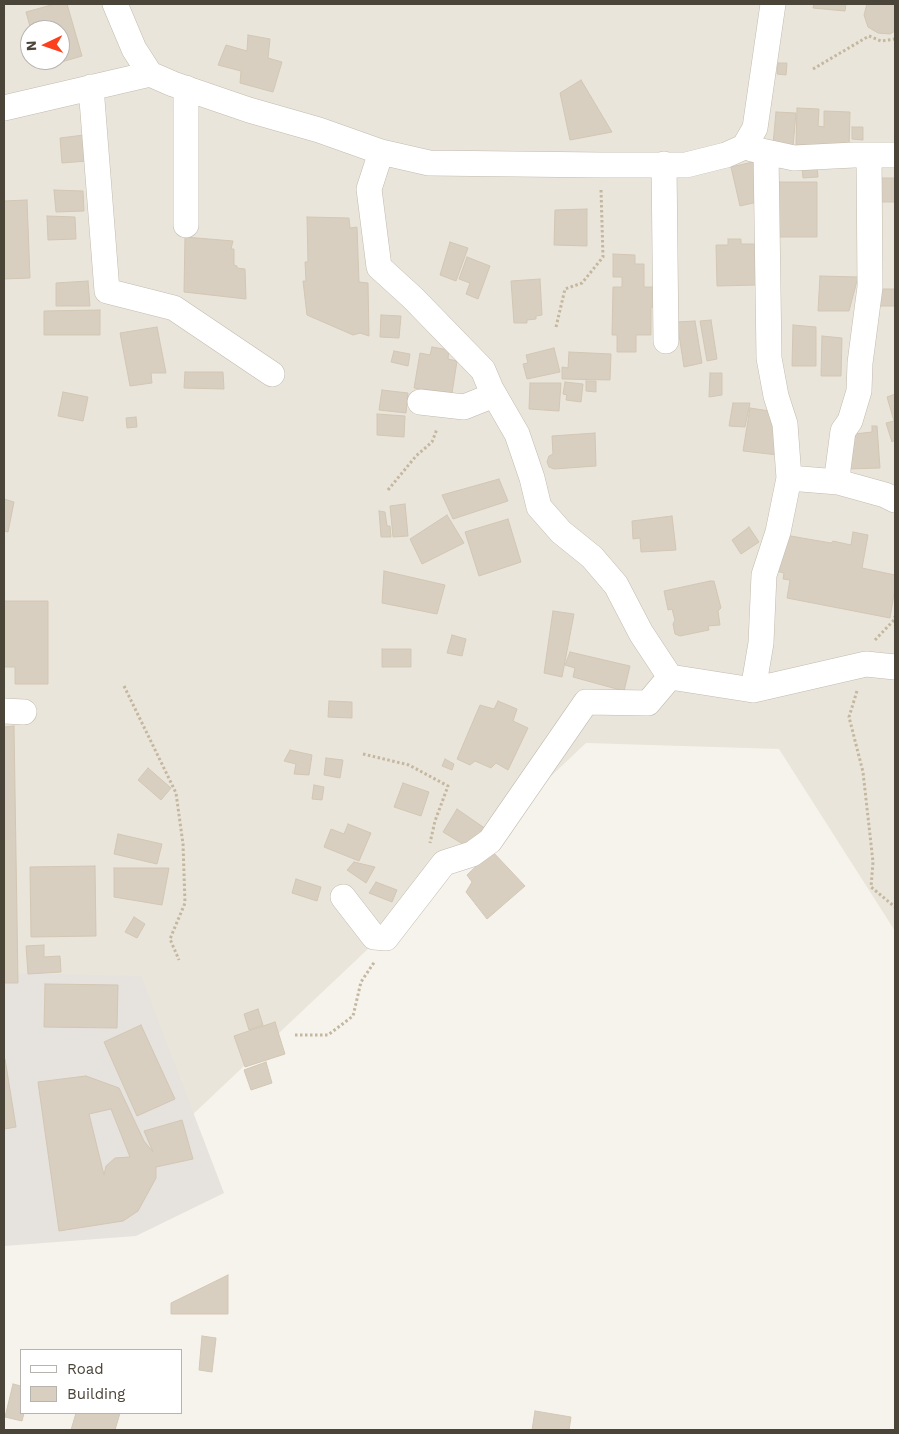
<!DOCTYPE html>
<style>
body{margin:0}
#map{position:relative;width:899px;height:1434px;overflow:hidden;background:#f6f3ec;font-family:"Work Sans",sans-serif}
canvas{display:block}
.frame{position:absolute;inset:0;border:5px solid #4b4439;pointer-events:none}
.legend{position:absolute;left:20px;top:1349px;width:162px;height:65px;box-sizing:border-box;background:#fff;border:1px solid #b7b4b0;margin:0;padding:6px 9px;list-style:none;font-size:15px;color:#4b4439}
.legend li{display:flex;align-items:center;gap:10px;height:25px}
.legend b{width:25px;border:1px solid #b7b4b0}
.north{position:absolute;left:20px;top:20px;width:50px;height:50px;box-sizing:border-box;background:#fff;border:1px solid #b7b4b0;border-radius:50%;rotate:267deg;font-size:14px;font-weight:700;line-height:20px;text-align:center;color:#4b4439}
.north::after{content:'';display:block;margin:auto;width:18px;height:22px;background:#fc3f1d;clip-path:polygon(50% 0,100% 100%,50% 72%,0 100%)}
</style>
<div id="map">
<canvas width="899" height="1434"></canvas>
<div class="frame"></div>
<ul class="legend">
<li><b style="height:6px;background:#fff"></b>Road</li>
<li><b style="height:14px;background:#d8cfc1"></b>Building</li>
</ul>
<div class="north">N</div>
</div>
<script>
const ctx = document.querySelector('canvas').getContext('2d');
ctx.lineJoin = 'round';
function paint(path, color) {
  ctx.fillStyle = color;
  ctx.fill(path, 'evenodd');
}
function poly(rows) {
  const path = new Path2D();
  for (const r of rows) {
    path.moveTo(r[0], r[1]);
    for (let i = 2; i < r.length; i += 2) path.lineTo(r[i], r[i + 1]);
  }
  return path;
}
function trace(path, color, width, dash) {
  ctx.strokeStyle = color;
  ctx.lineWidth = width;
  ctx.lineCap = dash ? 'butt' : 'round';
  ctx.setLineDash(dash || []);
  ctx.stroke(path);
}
paint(poly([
 [4,4,895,4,895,931,779,749,586,743,62,1238,4,1222],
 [30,30,60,30,60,60,30,60]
]), '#eae5da');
paint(poly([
 [4,973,141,976,224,1193,136,1236,4,1246]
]), '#e6e2dd');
const building = poly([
 [55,4,67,4,82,56,41,68,39,60,60,60,60,30,31,30,26,12,55,4],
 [814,4,846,4,845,11,813,8,814,4],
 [867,4,895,4,895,31,890,34,878,33,868,27,864,15,867,4],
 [248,35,270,39,268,58,282,62,273,92,240,83,241,71,218,65,226,45,247,51,248,35],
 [778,63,787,63,786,75,777,74,778,63],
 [581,80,612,132,570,140,560,93,581,80],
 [797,108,819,109,818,126,824,127,824,111,850,112,849,147,796,145,797,108],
 [776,112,796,113,793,146,773,144,776,112],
 [852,127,863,127,863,140,852,139,852,127],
 [84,135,87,161,62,163,60,138,84,135],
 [753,162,762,201,740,206,731,167,753,162],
 [817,166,818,177,803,178,802,167,817,166],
 [880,178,895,178,895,202,880,202,880,178],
 [778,182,817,182,817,237,778,237,778,182],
 [54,190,83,191,84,211,56,212,54,190],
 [27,200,30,278,4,279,4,201,27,200],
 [587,209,587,246,554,245,555,210,587,209],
 [47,216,75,217,76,239,48,240,47,216],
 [307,217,349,218,350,228,357,227,359,282,368,283,369,336,360,333,353,335,307,315,303,281,306,281,305,262,308,262,307,217],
 [185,237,233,241,231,249,234,249,234,265,237,266,237,268,245,269,246,299,184,292,185,237],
 [728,239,741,239,741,244,755,244,756,285,717,286,716,245,728,245,728,239],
 [450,242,468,248,456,281,440,275,450,242],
 [613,254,635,255,635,264,644,264,644,287,655,287,655,307,651,307,651,335,636,335,636,352,617,352,617,335,612,335,613,287,622,287,622,277,613,277,613,254],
 [467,257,490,266,478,299,466,294,470,283,459,279,467,257],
 [820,276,858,277,849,311,818,311,820,276],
 [540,279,542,315,536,316,536,319,527,320,527,323,514,323,511,281,540,279],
 [88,281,90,306,56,306,56,283,88,281],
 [880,289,895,289,895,306,880,306,880,289],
 [100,310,100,335,44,335,44,311,100,310],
 [381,315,401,316,399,338,380,337,381,315],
 [711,320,717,359,707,361,700,321,711,320],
 [695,321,702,363,684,367,677,322,695,321],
 [793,325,816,327,816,366,792,366,793,325],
 [157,327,166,373,151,373,152,383,130,386,120,333,157,327],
 [822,336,842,338,841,376,821,376,822,336],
 [432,347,449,350,448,359,457,361,452,393,414,388,420,353,430,355,432,347],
 [554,348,560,372,527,379,523,364,528,363,526,355,554,348],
 [394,351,410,354,408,366,391,362,394,351],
 [569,352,611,354,610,380,562,379,562,367,568,368,569,352],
 [185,372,223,372,224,389,184,388,185,372],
 [710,373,722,373,722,395,709,397,710,373],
 [586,381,596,381,596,392,586,391,586,381],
 [565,382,583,384,581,402,566,400,567,395,563,394,565,382],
 [530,383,561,383,559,411,529,409,530,383],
 [382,390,408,393,406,413,379,410,382,390],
 [63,392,88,397,83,421,58,416,63,392],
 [895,394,895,440,892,442,886,423,894,421,887,397,895,394],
 [733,403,750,403,745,427,729,426,733,403],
 [750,408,776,412,778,455,743,451,750,408],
 [377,414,405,416,404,437,377,435,377,414],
 [136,417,137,427,127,428,126,418,136,417],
 [872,426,877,426,880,468,847,469,845,435,872,432,872,426],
 [595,433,596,466,554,469,549,467,547,462,549,456,553,454,552,436,595,433],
 [499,479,508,501,453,519,442,495,499,479],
 [4,499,14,502,8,532,4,531,4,499],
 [405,504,408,536,393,537,390,506,405,504],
 [379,511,385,512,387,526,390,526,391,537,381,537,379,511],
 [447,515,464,543,422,564,410,539,447,515],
 [672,516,676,550,641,552,640,538,633,539,632,521,672,516],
 [508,519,521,562,479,576,465,532,508,519],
 [749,527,759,542,741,554,732,540,749,527],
 [853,532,868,535,862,568,895,575,895,588,890,618,787,598,790,580,783,579,784,573,776,571,785,535,831,543,833,541,851,545,853,532],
 [384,571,445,585,437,614,382,603,384,571],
 [710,581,714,581,721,608,718,611,720,625,708,626,709,630,680,636,675,634,673,624,675,620,672,609,668,610,664,591,710,581],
 [4,601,48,601,48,684,15,684,15,667,4,667,4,601],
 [553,611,574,614,562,677,544,673,553,611],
 [452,635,466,639,462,656,447,653,452,635],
 [382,649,411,649,411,667,382,667,382,649],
 [570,652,630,666,624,691,573,677,575,668,565,665,570,652],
 [329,701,352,702,352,718,328,717,329,701],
 [498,701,517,709,513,721,528,728,508,770,496,763,491,768,475,761,470,765,457,759,480,705,494,709,498,701],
 [14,726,18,983,4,983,4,727,14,726],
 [290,750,312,755,309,775,294,774,296,764,284,761,290,750],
 [326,758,343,760,340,778,324,775,326,758],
 [445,759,454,764,452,770,442,766,445,759],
 [148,768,171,788,161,800,138,780,148,768],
 [403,783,429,792,421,816,394,807,403,783],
 [314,785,324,787,322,800,312,799,314,785],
 [457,809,486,829,471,849,443,832,457,809],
 [348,824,371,833,359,861,324,847,331,829,344,834,348,824],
 [118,834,162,844,157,864,114,854,118,834],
 [492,851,525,886,487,919,466,892,472,882,467,875,492,851],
 [354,862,375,867,366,883,347,870,354,862],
 [95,866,96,936,31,937,30,867,95,866],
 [114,868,169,868,162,905,114,897,114,868],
 [296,879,321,887,317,901,292,893,296,879],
 [376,882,397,890,392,902,369,893,376,882],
 [134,917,145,924,137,938,125,932,134,917],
 [44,945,44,957,60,956,61,972,28,974,26,946,44,945],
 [45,984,118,985,117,1028,44,1027,45,984],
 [258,1009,263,1025,249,1030,244,1014,258,1009],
 [275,1022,285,1054,245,1067,234,1036,275,1022],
 [141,1025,175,1099,137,1116,104,1042,141,1025],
 [4,1059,5,1059,16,1127,4,1129,4,1059],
 [266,1062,272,1083,251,1090,244,1070,266,1062],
 [86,1076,119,1088,144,1141,153,1152,144,1131,182,1120,193,1159,156,1167,156,1178,138,1211,123,1221,59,1231,38,1082,86,1076],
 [111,1109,130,1157,115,1158,106,1166,104,1175,89,1114,111,1109],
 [228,1275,228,1314,171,1314,171,1303,228,1275],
 [202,1336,216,1338,212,1372,199,1370,202,1336],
 [13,1384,21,1386,21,1413,24,1413,22,1421,5,1417,13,1384],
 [535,1411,571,1417,569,1430,532,1430,535,1411],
 [76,1413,120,1413,115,1430,71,1430,76,1413]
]);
paint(building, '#d8cfc1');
trace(building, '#d3c7b4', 1);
const minor = poly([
 [115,4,134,49,150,74,173,84,249,110,319,130,381,152,429,163,601,165,686,165,726,155,744,147,755,128,773,4],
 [91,87,107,291,174,308,272,374],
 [4,108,150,74],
 [752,149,794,158,854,155,895,155],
 [381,152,369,189,379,267,413,298,483,370,491,389,517,434,532,478,539,507,561,532,592,557,616,585,641,633,670,677,753,690,866,664,895,667],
 [766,152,769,358,776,396,785,424,789,478],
 [664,164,666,341],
 [186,225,186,88],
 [420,402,464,407,494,395],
 [838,482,838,469,843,431,850,421,859,391,860,363,870,287,869,155],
 [753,690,761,643,764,575,778,532,789,478,838,482,885,495,895,500],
 [4,711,24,712],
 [343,897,374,937,386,938,444,863,472,854,490,841,586,702,648,703,670,677]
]);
trace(minor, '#c2bbae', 26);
trace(poly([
 [813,69,869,36,881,41,895,39],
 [556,327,565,289,582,283,603,257,601,190],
 [388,490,416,456,432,442,437,429],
 [875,640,894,620,895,616],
 [124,686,176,793,183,844,185,903,170,939,179,960],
 [857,691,849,717,863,772,873,862,871,887,895,907],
 [363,754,409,765,448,786,435,821,430,843],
 [295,1035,328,1035,353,1016,361,982,375,961]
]), '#c4b79f', 3, [2.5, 2.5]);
trace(minor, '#fff', 25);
</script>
